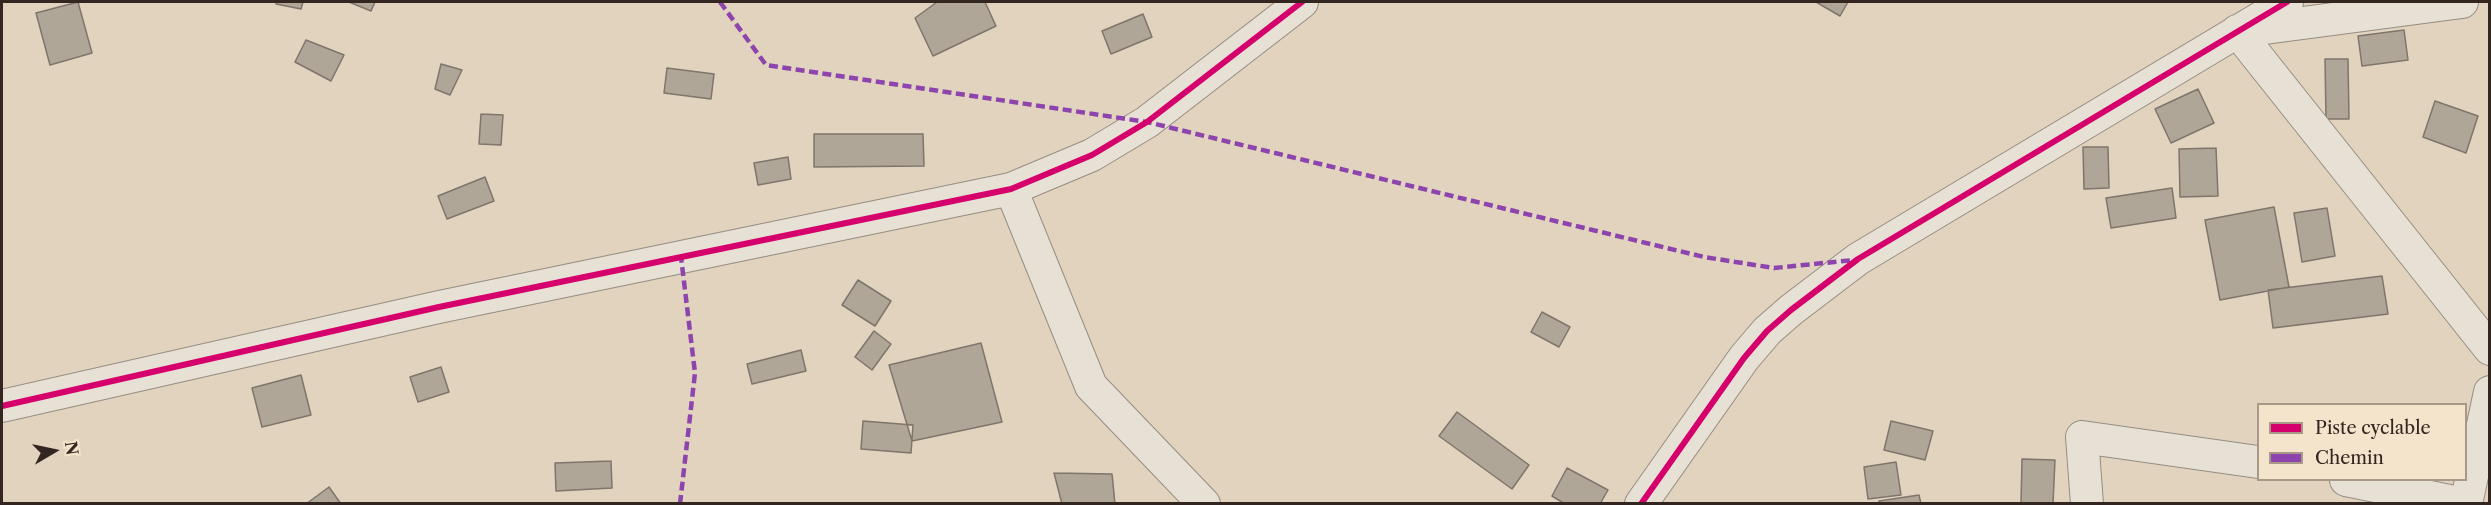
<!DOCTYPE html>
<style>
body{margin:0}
#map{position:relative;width:2491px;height:505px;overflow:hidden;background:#e2d3bf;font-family:"Libre Caslon Text",serif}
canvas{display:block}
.frame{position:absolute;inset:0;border:3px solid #332620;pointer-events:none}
.legend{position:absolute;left:2257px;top:403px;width:210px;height:78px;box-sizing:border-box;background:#f5e4cc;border:2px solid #a79887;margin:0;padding:8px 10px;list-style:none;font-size:18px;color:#332620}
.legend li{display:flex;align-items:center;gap:12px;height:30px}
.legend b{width:30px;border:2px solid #a79887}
.north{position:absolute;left:24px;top:421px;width:60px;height:60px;-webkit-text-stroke:4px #f5e4cc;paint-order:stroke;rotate:81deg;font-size:16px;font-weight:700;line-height:24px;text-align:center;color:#332620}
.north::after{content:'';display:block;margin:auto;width:21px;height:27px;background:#332620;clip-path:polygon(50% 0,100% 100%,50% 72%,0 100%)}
</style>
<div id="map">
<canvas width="2491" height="505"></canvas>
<div class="frame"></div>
<ul class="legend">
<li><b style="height:8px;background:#d6006c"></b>Piste cyclable</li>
<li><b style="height:8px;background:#8e44ad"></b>Chemin</li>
</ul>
<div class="north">N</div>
</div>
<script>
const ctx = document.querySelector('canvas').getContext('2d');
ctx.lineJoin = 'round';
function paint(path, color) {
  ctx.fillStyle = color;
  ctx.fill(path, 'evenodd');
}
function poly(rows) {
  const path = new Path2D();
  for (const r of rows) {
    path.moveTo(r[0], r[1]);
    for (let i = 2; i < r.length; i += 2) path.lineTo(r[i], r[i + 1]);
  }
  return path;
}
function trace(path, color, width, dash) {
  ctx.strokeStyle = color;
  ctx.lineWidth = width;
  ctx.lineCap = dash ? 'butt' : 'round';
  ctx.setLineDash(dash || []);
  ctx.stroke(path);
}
const building = poly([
 [78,2,92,53,50,65,36,13,78,2],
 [276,2,303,2,301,9,276,4,276,2],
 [349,2,375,2,371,11,349,2],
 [937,2,985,2,996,26,933,56,915,18,937,2],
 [1816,2,1848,2,1840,16,1816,2],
 [1143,14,1152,37,1111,54,1102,31,1143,14],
 [2404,30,2408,60,2362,66,2358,36,2404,30],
 [306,40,344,55,331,81,295,62,306,40],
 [2325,59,2348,59,2349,119,2326,119,2325,59],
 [441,64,462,70,450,95,435,89,441,64],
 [667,68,714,74,711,99,664,93,667,68],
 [2198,89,2214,123,2171,143,2155,109,2198,89],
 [2435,101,2478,116,2466,153,2423,137,2435,101],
 [481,114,503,115,501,145,479,144,481,114],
 [814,134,923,134,924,166,814,167,814,134],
 [2083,147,2108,147,2109,188,2084,189,2083,147],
 [2216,148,2218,196,2180,197,2179,149,2216,148],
 [788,157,791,179,758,185,754,163,788,157],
 [485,177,494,201,447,219,438,196,485,177],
 [2172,188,2176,218,2111,228,2106,198,2172,188],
 [2274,207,2289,287,2220,300,2205,220,2274,207],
 [2327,208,2335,256,2302,262,2294,213,2327,208],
 [2382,276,2388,314,2273,328,2268,290,2382,276],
 [858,280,891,301,875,326,842,305,858,280],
 [1542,312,1570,327,1559,347,1531,332,1542,312],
 [874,331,891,344,872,370,855,357,874,331],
 [981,343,1002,422,912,441,889,365,981,343],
 [801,350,806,371,752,384,747,364,801,350],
 [441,367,449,392,418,402,410,377,441,367],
 [301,375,311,415,262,427,252,388,301,375],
 [1457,412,1529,465,1512,489,1439,436,1457,412],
 [863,421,913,425,911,453,861,449,863,421],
 [1891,421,1933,431,1925,460,1884,450,1891,421],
 [2022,459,2055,460,2053,504,2021,504,2022,459],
 [611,461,612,488,556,491,555,463,611,461],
 [1896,462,1901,495,1868,499,1864,467,1896,462],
 [1567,468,1608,490,1600,504,1565,504,1552,496,1567,468],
 [1054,473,1112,474,1115,504,1062,504,1054,473],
 [329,487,341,504,306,504,329,487],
 [1919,495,1921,504,1879,504,1879,501,1919,495]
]);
paint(building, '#b0a698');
trace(building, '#7e756b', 1.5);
const street = poly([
 [2250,30,2462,2],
 [2237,31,2490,349],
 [1011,189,1091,386,1204,504],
 [2,406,439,307,1011,189,1092,155,1147,122,1302,2],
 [2346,480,2464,504],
 [1641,504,1744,358,1767,331,1791,310,1858,259,2287,2],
 [2087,504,2082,437,2258,462],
 [2466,504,2490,392]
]);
trace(street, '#968d81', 34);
trace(street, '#e7e0d5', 32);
trace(poly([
 [720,2,766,65,1147,122,1704,257,1774,268,1854,260],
 [680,504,695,373,681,257]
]), '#8e44ad', 4.5, [9, 4.5]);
trace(poly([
 [2,406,439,307,1011,189,1092,155,1147,122,1302,2],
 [1641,504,1744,358,1767,331,1791,310,1858,259,2287,2]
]), '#d6006c', 6);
</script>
